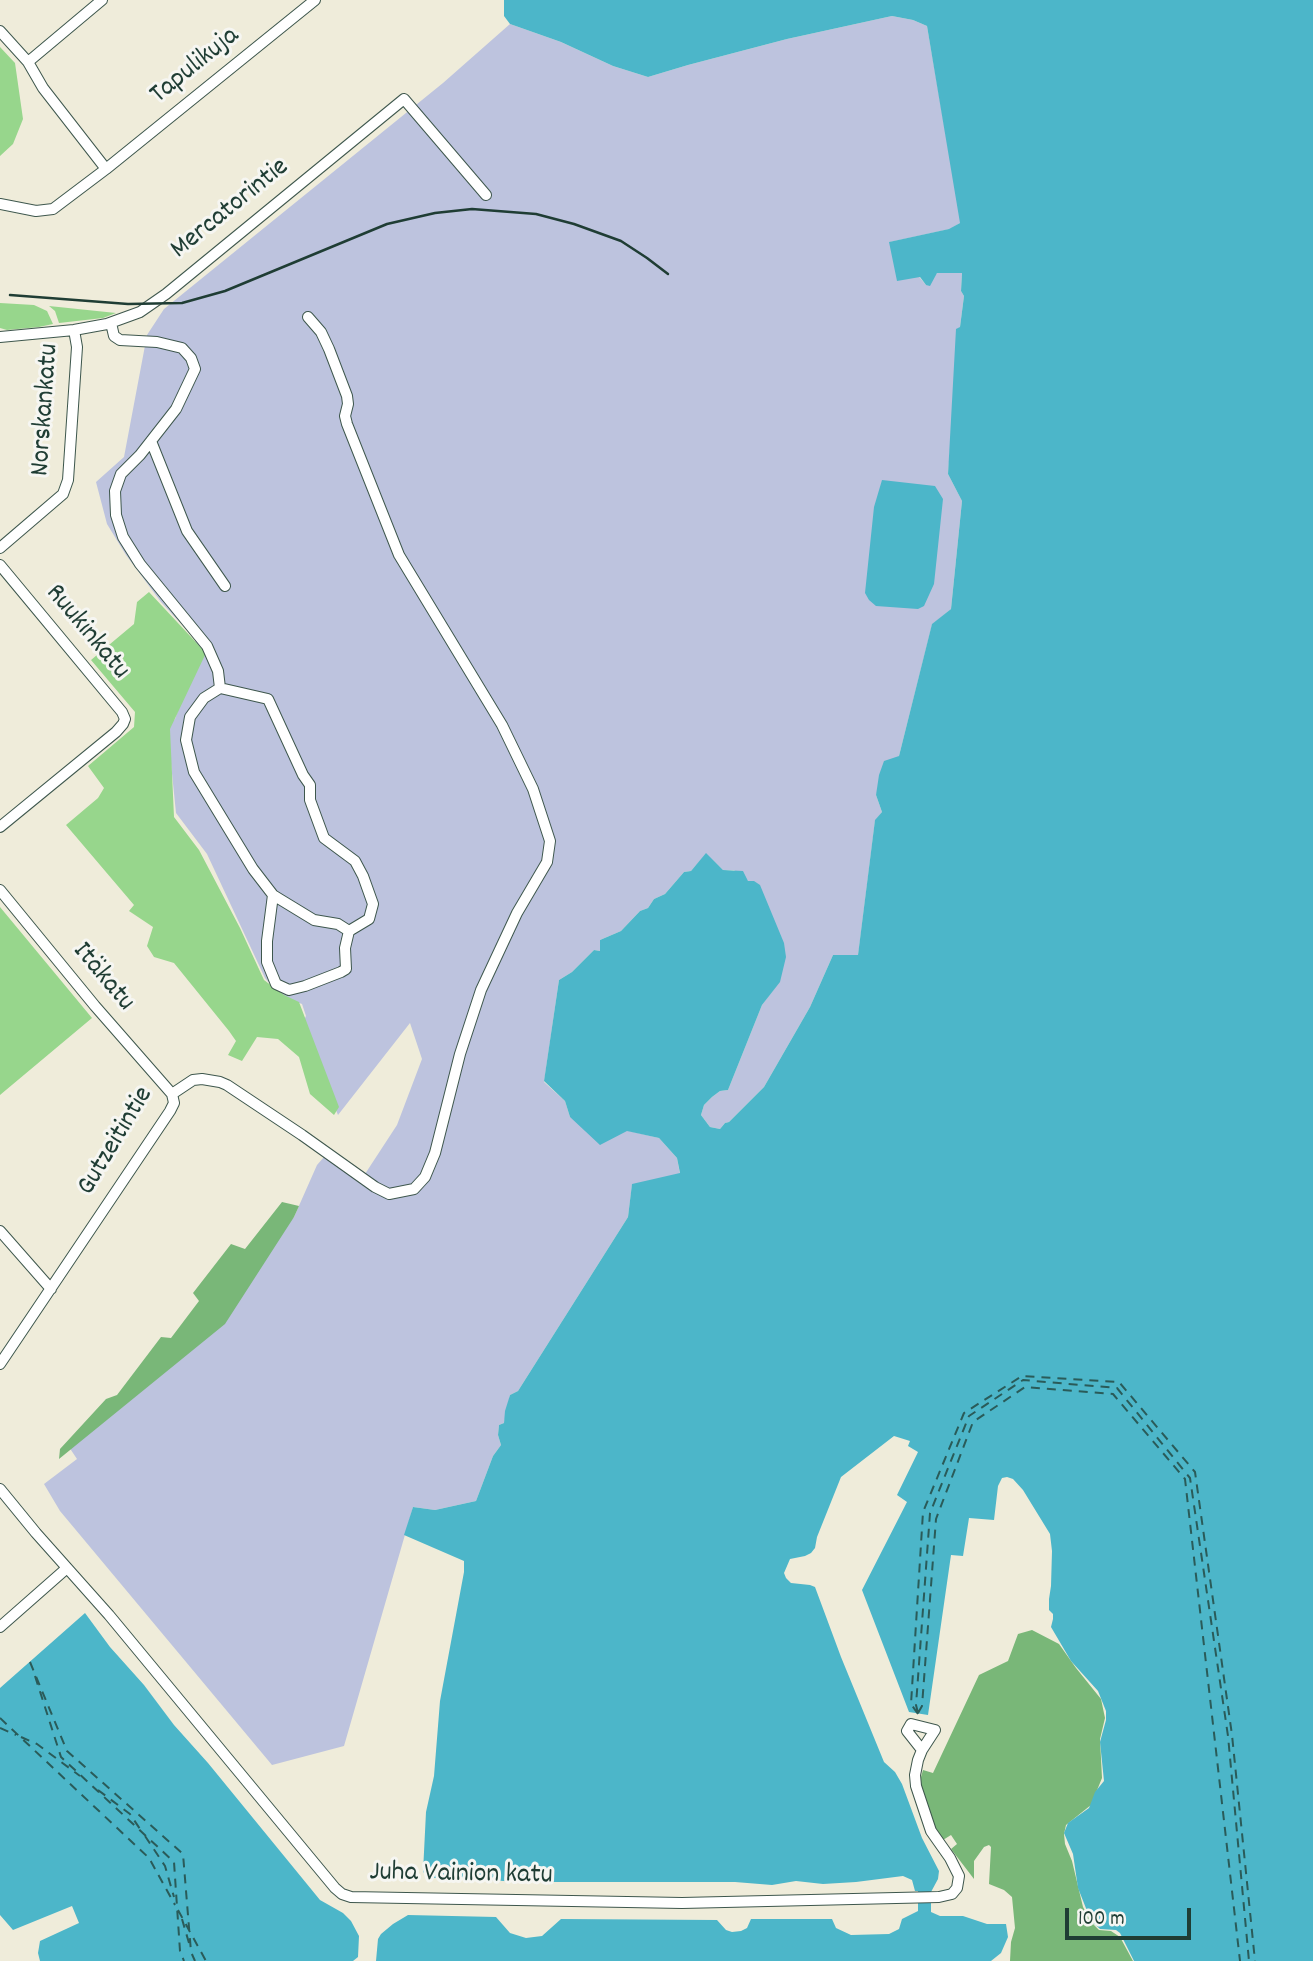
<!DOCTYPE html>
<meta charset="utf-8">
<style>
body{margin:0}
#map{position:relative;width:1313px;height:1961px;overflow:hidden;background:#efecda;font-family:Dekko,sans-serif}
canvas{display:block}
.scale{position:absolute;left:1065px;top:1908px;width:126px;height:32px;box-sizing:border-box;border:4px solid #1f3d34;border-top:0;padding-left:9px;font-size:21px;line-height:24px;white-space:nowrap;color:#1f3d34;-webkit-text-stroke:5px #f6f6f2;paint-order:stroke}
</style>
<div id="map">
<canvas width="1313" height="1961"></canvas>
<div class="scale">100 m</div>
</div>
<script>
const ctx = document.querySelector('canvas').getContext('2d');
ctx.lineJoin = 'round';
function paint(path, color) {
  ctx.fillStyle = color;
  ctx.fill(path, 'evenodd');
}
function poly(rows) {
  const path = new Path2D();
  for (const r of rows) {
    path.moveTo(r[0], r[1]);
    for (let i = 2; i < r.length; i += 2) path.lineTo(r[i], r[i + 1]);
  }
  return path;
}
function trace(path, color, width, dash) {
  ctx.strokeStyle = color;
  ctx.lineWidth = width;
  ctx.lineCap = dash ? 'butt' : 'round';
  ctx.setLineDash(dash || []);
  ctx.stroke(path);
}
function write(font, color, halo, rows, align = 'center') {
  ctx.font = font + ' Dekko,sans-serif';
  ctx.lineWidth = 6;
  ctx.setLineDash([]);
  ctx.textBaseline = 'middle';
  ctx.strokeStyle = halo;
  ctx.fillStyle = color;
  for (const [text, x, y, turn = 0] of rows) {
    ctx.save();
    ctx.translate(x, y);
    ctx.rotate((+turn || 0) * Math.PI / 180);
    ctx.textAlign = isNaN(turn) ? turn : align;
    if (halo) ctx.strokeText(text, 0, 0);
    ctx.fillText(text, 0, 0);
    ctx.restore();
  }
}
paint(poly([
 [892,16,913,20,927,26,960,216,960,223,950,229,890,242,926,285,937,273,962,273,961,291,964,296,960,327,948,474,962,501,951,609,932,625,899,756,876,795,882,812,875,821,858,956,833,955,810,1007,764,1087,729,1122,725,1123,720,1129,710,1127,701,1115,704,1105,712,1097,720,1091,728,1090,762,1005,779,982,748,881,734,870,723,870,706,854,691,871,684,872,665,894,654,899,648,908,640,911,621,931,600,940,600,951,594,950,572,972,559,980,544,1082,565,1101,570,1117,659,1138,677,1158,680,1174,632,1185,628,1217,518,1391,510,1395,504,1423,499,1425,498,1435,501,1445,493,1456,476,1501,435,1510,413,1507,344,1746,272,1765,60,1511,44,1484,77,1459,69,1447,294,1217,317,1165,331,1149,365,1174,397,1125,422,1059,410,1023,338,1115,301,1026,306,1016,302,1004,291,1000,276,991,265,978,207,854,176,813,167,724,175,719,197,655,195,639,161,602,126,555,107,524,96,482,124,457,147,335,164,309,443,83,510,24,561,42,613,66,648,77,688,65,787,39]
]), '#bdc3de');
paint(poly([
 [0,47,15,63,23,119,13,144,0,156],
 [0,303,34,305,47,311,53,324,39,327,7,330,0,328],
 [49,306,116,313,103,318,59,323,55,311],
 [149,592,206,653,170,729,174,817,199,850,240,928,264,980,284,995,299,1002,339,1107,334,1115,310,1094,299,1057,278,1039,257,1037,242,1061,228,1055,236,1041,229,1031,174,963,154,957,147,946,153,927,129,911,134,905,66,825,98,798,104,788,88,766,134,727,135,712,91,660,134,624,137,602],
 [0,907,92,1018,0,1095]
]), '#97d68c');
paint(poly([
 [282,1202,299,1206,294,1217,225,1324,59,1459,60,1449,106,1399,117,1395,161,1337,171,1338,199,1301,193,1293,231,1244,245,1249],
 [1032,1630,1059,1644,1076,1668,1101,1699,1105,1718,1100,1739,1102,1778,1091,1805,1066,1825,1064,1834,1065,1844,1072,1861,1083,1907,1091,1922,1099,1930,1111,1931,1120,1937,1133,1961,1010,1961,1011,1942,1015,1928,1012,1897,1004,1890,989,1884,991,1847,989,1845,984,1847,974,1861,974,1879,951,1849,957,1844,951,1835,943,1840,933,1827,919,1784,923,1770,933,1773,979,1675,1008,1661,1018,1634]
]), '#79b778');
paint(poly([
 [504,0,1313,0,1313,1961,1134,1961,1120,1933,1116,1930,1100,1929,1091,1921,1078,1888,1073,1854,1064,1833,1068,1823,1089,1808,1095,1792,1104,1781,1100,1742,1106,1720,1106,1711,1098,1691,1071,1661,1051,1627,1053,1619,1053,1614,1049,1610,1049,1599,1051,1586,1052,1551,1050,1534,1023,1490,1013,1479,1007,1477,1002,1478,998,1486,994,1520,969,1518,963,1556,951,1555,928,1715,909,1712,862,1590,907,1502,897,1495,918,1452,908,1446,910,1441,894,1436,841,1477,817,1537,815,1548,811,1553,805,1556,790,1559,784,1573,786,1578,791,1583,810,1585,815,1587,841,1657,884,1762,895,1772,902,1784,922,1838,939,1871,938,1879,931,1892,931,1912,940,1916,963,1916,987,1924,1006,1924,1008,1937,1001,1953,991,1961,376,1961,378,1939,381,1934,393,1924,408,1915,496,1917,510,1933,526,1938,542,1936,561,1919,717,1920,726,1930,732,1932,741,1931,747,1928,751,1919,832,1919,836,1928,851,1935,889,1934,899,1929,902,1919,918,1911,918,1891,915,1891,912,1880,903,1876,856,1882,823,1884,796,1881,772,1885,735,1882,517,1882,463,1878,431,1878,423,1872,426,1812,434,1776,440,1701,464,1572,464,1561,404,1535,413,1507,435,1510,476,1501,493,1456,501,1445,498,1435,499,1425,504,1423,505,1411,510,1395,518,1391,628,1217,632,1184,680,1173,677,1158,659,1138,627,1131,600,1145,570,1117,565,1101,544,1081,559,980,572,972,594,950,600,951,600,940,621,931,640,911,648,908,654,899,665,894,684,872,691,871,706,853,723,870,743,871,748,881,754,881,760,885,784,943,786,957,780,982,762,1005,728,1090,720,1091,712,1097,704,1105,701,1115,710,1127,720,1129,725,1123,729,1122,764,1087,810,1007,833,955,858,955,875,820,882,812,876,795,879,775,884,761,899,756,932,624,951,609,962,501,948,474,956,329,960,327,964,296,961,291,962,273,937,273,930,286,926,285,920,277,897,281,889,242,949,229,960,223,927,26,913,20,892,16,787,39,688,65,648,77,613,66,561,42,510,24,504,16],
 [882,480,935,486,943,499,934,584,924,606,918,609,876,606,869,600,865,593,874,507],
 [85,1613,110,1647,144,1685,174,1725,208,1763,320,1900,343,1913,351,1921,359,1936,358,1957,353,1961,40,1961,38,1953,40,1941,79,1923,72,1906,13,1930,0,1915,0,1688]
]), '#4cb6c9');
trace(poly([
 [30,1662,67,1751,183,1854,191,1952,195,1961],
 [35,1676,61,1757,174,1862,180,1951,184,1961],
 [918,1713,916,1705,930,1513,969,1416,1023,1380,1117,1388,1190,1478,1228,1736,1249,1961],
 [918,1713,922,1706,936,1519,973,1422,1025,1387,1113,1394,1185,1479,1240,1961],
 [918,1714,911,1704,923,1512,964,1413,1022,1376,1119,1382,1195,1472,1232,1735,1255,1961],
 [0,1718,149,1858,175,1905],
 [0,1728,16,1735],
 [21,1737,37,1744,80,1776],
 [98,1790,130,1814,140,1829],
 [145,1836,165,1866,174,1897],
 [178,1910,206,1961],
 [182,1919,189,1943]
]), '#2a5b59', 2, [9, 7]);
const minor = poly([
 [0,31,28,62,43,88,106,169,53,209,36,211,0,204],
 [28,62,102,0],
 [106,169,315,0],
 [111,323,114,336,120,340,157,342,182,348,191,358,195,369,176,409,140,455,121,474,115,491,116,515,123,537,140,564,207,646,218,671,220,688,268,699,303,775,310,785,310,800,324,838,355,861,363,876,373,904,369,919,349,931],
 [0,337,74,330,107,324,140,312,166,294,404,99,486,195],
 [151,441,187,531,225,586],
 [0,548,63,494,68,480,77,347,74,330],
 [0,565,122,712,125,719,123,724,116,732,0,827],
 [220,688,204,698,190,717,186,740,194,772,253,869,273,895,314,920,338,924,349,931,345,948,346,969,341,972,305,986,289,990,276,984,267,962,267,941,273,895],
 [0,890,95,1006,172,1094],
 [172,1094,193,1080,202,1079,220,1082,227,1085,302,1135,375,1187,389,1194,414,1189,425,1177,435,1153,460,1054,481,990,517,913,547,862,550,841,533,789,502,725,399,555,347,424,345,416,348,404,347,396,329,349,321,332,308,317],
 [0,1231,51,1289],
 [0,1364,170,1111,174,1103,172,1094],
 [0,1489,36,1533,109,1615,335,1888,342,1894,351,1897,682,1903,939,1897,952,1894,957,1888,959,1876,950,1858,931,1831,916,1786,915,1775,918,1760,922,1750,935,1730,911,1724,907,1731,922,1750],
 [0,1627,67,1568]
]);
trace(minor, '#3e574d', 12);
trace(minor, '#fff', 10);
trace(poly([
 [10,295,128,304,182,303,225,291,387,224,435,213,472,209,536,214,574,224,621,241,647,258,668,274]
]), '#1f3d34', 2.5);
write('28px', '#1f3d34', '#f6f6f2', [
 ["Tapulikuja",196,67,-39],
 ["Mercatorintie",231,210,-39],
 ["Norskankatu",47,410,-86],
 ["Ruukinkatu",86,633,50],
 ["Itäkatu",102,978,50],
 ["Gutzeitintie",117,1142,-59],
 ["Juha Vainion katu",461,1876,1]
]);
</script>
